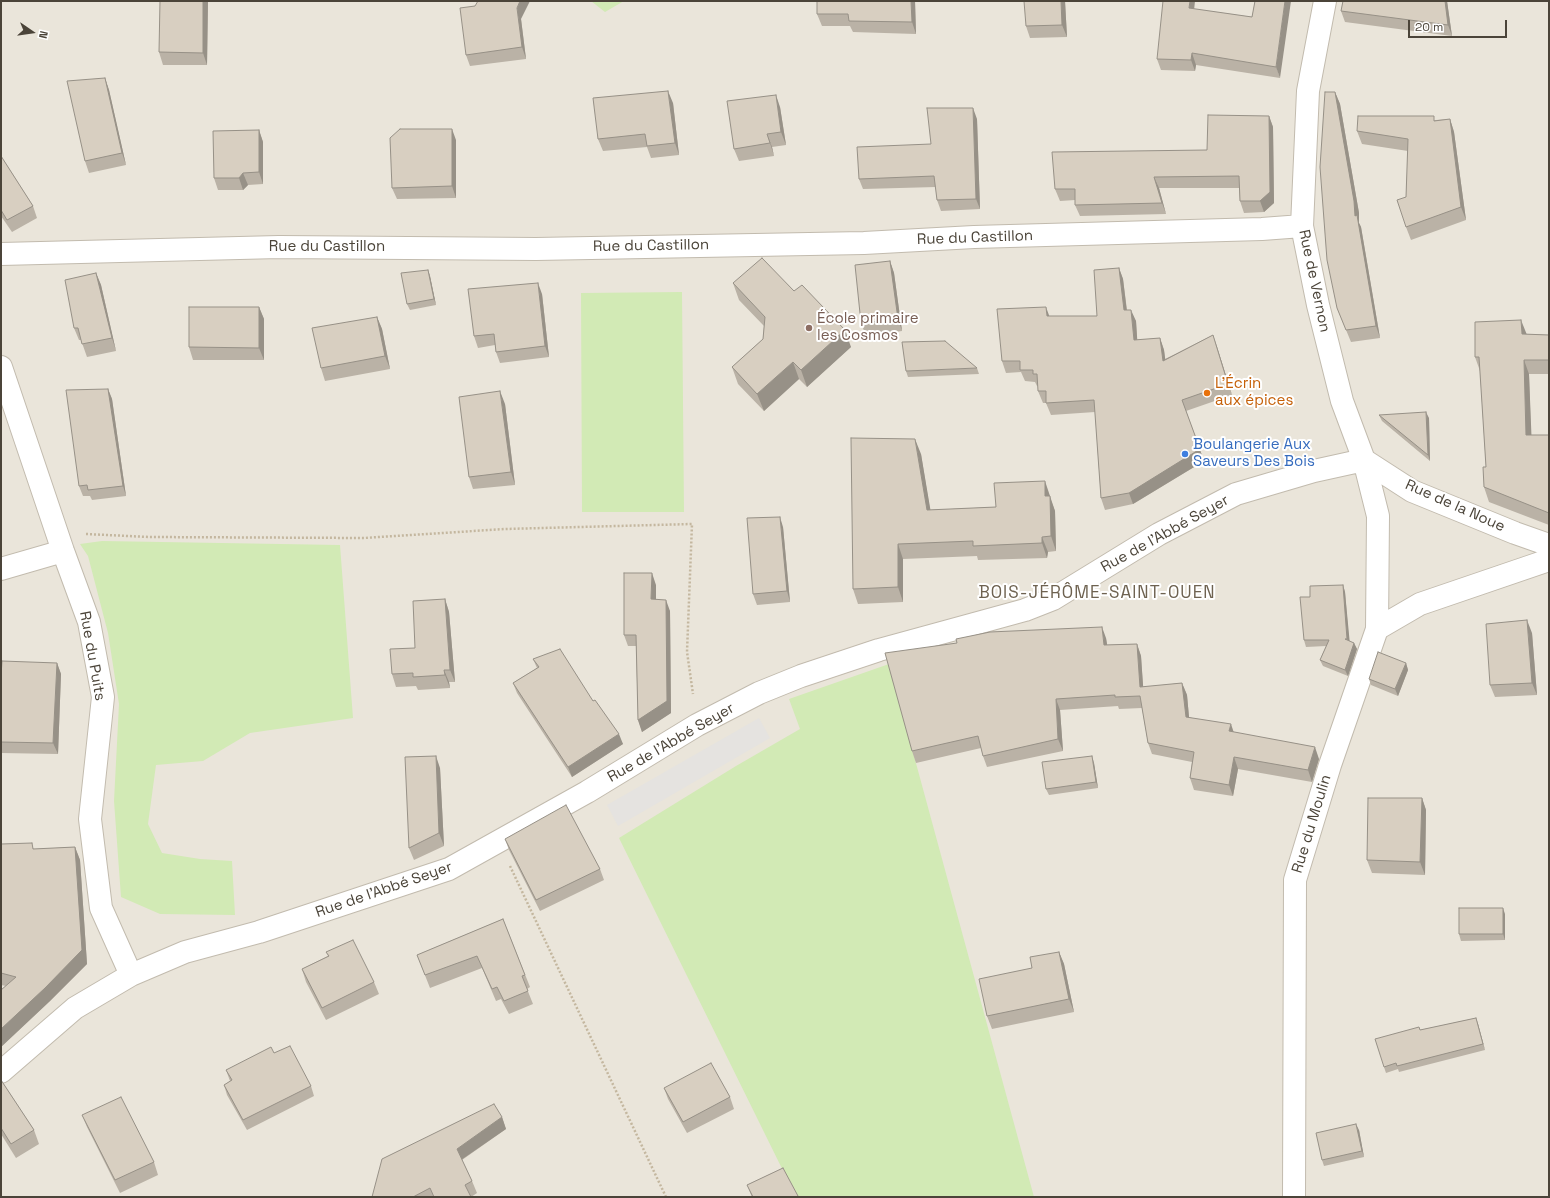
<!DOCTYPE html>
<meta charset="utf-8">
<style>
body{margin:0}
#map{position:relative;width:1550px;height:1198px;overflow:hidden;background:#f6f3ec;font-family:"Space Grotesk",sans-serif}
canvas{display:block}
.frame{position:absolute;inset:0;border:2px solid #4b4439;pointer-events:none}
.north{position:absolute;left:12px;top:12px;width:40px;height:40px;-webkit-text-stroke:3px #fff;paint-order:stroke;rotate:103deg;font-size:11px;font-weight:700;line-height:16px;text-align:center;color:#4b4439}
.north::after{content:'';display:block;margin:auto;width:14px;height:18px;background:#4b4439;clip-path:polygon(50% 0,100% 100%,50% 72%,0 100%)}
.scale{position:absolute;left:1408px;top:20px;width:99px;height:18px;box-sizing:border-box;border:2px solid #4b4439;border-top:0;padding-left:5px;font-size:12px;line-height:14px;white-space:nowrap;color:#4b4439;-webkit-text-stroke:3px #fff;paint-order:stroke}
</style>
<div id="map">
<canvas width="1550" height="1198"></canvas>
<div class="frame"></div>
<div class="north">N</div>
<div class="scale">20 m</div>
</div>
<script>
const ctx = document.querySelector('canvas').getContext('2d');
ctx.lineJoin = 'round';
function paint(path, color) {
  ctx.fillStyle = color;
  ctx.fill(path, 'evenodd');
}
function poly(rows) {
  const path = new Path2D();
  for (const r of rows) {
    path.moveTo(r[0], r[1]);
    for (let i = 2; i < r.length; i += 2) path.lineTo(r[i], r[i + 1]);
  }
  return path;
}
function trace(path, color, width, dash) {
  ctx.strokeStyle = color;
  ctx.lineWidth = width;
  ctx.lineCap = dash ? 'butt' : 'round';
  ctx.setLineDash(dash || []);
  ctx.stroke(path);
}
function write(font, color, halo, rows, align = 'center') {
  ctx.font = font + ' "Space Grotesk",sans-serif';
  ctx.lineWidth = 4;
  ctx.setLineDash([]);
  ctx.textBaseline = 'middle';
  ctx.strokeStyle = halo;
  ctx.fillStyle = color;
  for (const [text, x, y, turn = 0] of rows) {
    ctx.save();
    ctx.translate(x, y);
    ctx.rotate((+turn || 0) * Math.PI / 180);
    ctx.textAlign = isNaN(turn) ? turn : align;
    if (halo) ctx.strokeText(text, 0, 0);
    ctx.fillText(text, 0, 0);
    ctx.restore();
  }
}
paint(poly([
 [1,1,1549,1,1549,1197,1,1197]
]), '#eae5da');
paint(poly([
 [591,1,624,1,605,12],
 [682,292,684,512,582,512,581,293],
 [102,541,340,545,353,718,250,733,203,761,156,765,148,824,162,853,200,859,232,861,235,915,160,914,121,897,114,801,119,704,108,633,88,556,80,544],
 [889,664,1034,1197,796,1197,619,838,736,766,800,729,789,699]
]), '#d2eab5');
paint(poly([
 [759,718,770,738,618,826,607,805]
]), '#e5e3e0');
const street = poly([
 [1,254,279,247,536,249,864,243,974,237,1262,229,1302,226],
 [1,367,63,551,89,622,103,697,90,819,101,908,131,975],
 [1364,460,1412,491,1515,533,1549,545],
 [1,569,63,551],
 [1377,629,1420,604,1549,560],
 [1,1072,75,1008,131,975,185,952,259,932,449,869,587,792,697,725,759,693,801,676,879,650,1025,610,1053,599,1159,534,1236,494,1314,471,1364,460],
 [1294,1197,1295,880,1330,765,1377,629,1378,516,1364,460,1342,401,1318,305,1302,226,1308,91,1325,1]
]);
trace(street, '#c2bbae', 24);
trace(poly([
 [86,534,149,537,364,538,505,529,692,524,687,652,693,694],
 [510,866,666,1197]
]), '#c4b79f', 2.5, [2, 2]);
trace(street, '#fff', 22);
paint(poly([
 [208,1,207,65,163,65,159,52],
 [817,1,915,1,916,34,853,32,850,26,822,26,817,14],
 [1065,1,1067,37,1030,38,1026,26],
 [1255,1,1280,78,1196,65,1195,71,1161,70,1157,59,1194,9,1252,17],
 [1343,1,1447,1,1452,36,1345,22,1341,11],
 [521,19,526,59,470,66,466,55],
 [105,78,109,90,126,165,89,173,85,161],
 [1335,92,1340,104,1359,213,1359,223,1361,227,1380,338,1351,342,1337,308],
 [673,103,679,155,651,158,647,147,603,151,598,139],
 [780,107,786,145,772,147,774,156,739,161,734,149],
 [1269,116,1273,127,1274,203,1264,212,1244,213,1240,201,1239,188,1159,188,1166,214,1080,216,1075,205,1075,200,1060,201,1055,189,1207,150],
 [977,119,980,209,941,211,937,200,936,187,863,189,859,179,931,144],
 [1450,119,1454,132,1466,220,1411,240,1406,227,1406,197,1408,151,1362,144,1357,131,1436,120],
 [259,130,263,142,263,184,248,185,243,190,218,190,214,178],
 [456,140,456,198,397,199,392,188],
 [1,156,33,206,37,218,12,232,1,216],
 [890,261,894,273,902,331,866,336,861,323],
 [1119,268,1123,279,1127,310,1136,321,1137,340,1160,338,1164,350,1165,359,1213,335,1217,347,1232,395,1186,411,1204,461,1133,504,1105,510,1101,498,1095,412,1051,415,1046,403,1043,403,1038,391,1038,386,1037,386,1035,382,1025,381,1021,372,1006,373,1002,361,1049,316,1097,316],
 [428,270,430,276,436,305,410,310,407,304],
 [96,273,101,285,116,351,87,357,81,340,79,340,74,328],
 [733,283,794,291,851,347,807,387,799,379,764,411,738,384,732,367,763,339,764,326,739,300],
 [542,294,549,357,500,363,496,352,495,345,478,348,474,336],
 [259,307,264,319,264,360,193,360,189,347],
 [377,317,382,329,390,369,325,381,321,368],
 [1527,334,1549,335,1549,374,1529,374,1531,435,1549,435,1549,525,1489,502,1484,487,1486,467,1480,371,1475,357],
 [977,368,979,374,908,377,906,371],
 [108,389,112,399,126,496,92,500,90,496,83,496,79,486],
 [505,404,515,485,473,489,469,477],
 [1379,415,1429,418,1430,461,1382,421],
 [921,454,930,510,996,507,1050,496,1050,498,1055,511,1056,551,1048,552,1047,558,978,560,977,556,903,559,903,602,858,604,853,589],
 [783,527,790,602,757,605,753,594],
 [656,585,656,599,670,611,671,713,642,732,638,720,636,646,628,646,624,635],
 [1343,585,1345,592,1349,641,1354,643,1357,649,1348,676,1323,666,1320,660,1326,646,1306,647,1304,640,1310,597],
 [445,599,449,612,455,682,449,682,450,688,418,690,416,686,396,687,392,674,415,648],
 [1532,633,1537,695,1495,697,1490,685],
 [1106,638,1107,645,1137,644,1141,656,1143,687,1182,683,1187,695,1189,717,1234,732,1319,759,1312,782,1238,769,1233,796,1194,790,1190,778,1192,762,1152,754,1148,743,1142,708,1119,709,1118,706,1060,710,1063,751,987,767,983,756,981,748,916,763,912,751],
 [533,659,593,701,623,744,572,777,517,693,513,683,537,668],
 [57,663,61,674,58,754,1,753,1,676],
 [1406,663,1408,670,1398,696,1371,685,1369,679],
 [1094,763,1098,788,1049,795,1046,789],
 [440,768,444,846,414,860,409,848],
 [1422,798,1426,810,1425,875,1372,873,1367,860],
 [505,839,600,869,604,880,540,911,509,850],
 [1,844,35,849,75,847,80,860,87,964,50,1001,1,1047,1,990,6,986,1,985],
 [1505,914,1505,940,1461,941,1459,934],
 [503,919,530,987,527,989,533,1004,509,1014,501,999,496,1001,482,968,430,988,417,955],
 [326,952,374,982,379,994,326,1020,306,982,302,969,328,956],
 [1059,952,1064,964,1074,1012,992,1029,987,1016,1032,968],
 [1476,1018,1478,1024,1485,1050,1399,1072,1398,1069,1386,1073,1384,1067,1420,1030],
 [274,1053,311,1086,314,1096,247,1130,227,1095,224,1085,230,1081,226,1070],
 [1,1080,34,1130,39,1144,16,1158,1,1134],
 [664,1088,730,1097,734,1109,687,1133,668,1099],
 [82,1115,154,1162,158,1175,120,1193,87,1127],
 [502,1117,506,1129,462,1160,472,1181,477,1193,471,1197,372,1197],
 [1359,1130,1364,1157,1324,1166,1322,1160],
 [783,1168,798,1197,752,1197,747,1185]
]), '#bab2a6');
paint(poly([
 [203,1,208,1,207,65,203,53],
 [520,1,530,1,521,19,526,59,522,47,517,8],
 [911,1,915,1,916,34,912,22],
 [1061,1,1065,1,1067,37,1062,25],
 [1190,1,1195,1,1193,20,1189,8],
 [1285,1,1291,1,1280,78,1276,67],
 [1445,1,1447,1,1452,36,1448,25],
 [1192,53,1196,65,1195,71,1191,60],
 [105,78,109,90,126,165,122,153],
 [668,91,673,103,679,155,675,143],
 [1335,92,1340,104,1359,213,1359,223,1361,227,1380,338,1376,326,1355,216],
 [776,95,780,107,786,145,781,132],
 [973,108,977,119,980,209,976,199],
 [1269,116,1273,127,1274,203,1264,212,1260,201],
 [1450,119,1454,132,1466,220,1461,207],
 [452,129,456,140,456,198,452,186],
 [259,130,263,142,263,184,259,172],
 [767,134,772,147,774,156,770,143],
 [243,173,248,185,243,190,239,178],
 [1154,177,1159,188,1166,214,1162,203],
 [890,261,894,273,902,331,898,319],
 [1119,268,1123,279,1128,321,1124,310],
 [428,270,430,276,436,305,434,299],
 [96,273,101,285,116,351,112,338],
 [538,283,542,294,549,357,545,346],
 [259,307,264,319,264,360,259,348],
 [1046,307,1050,318,1047,316],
 [1131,310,1136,321,1138,351,1134,340],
 [377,317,382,329,390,369,385,356],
 [1521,320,1527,335,1522,334],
 [845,330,851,347,807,387,801,370],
 [1213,335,1217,347,1232,395,1228,384],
 [1160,338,1164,350,1167,372,1163,361],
 [1524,360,1529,374,1532,449,1526,435],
 [793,362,799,379,764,411,757,394],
 [108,389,112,399,126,496,123,486],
 [500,391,505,404,515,485,511,472],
 [1182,400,1204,461,1133,504,1129,493],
 [1426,412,1429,418,1430,461,1428,455],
 [915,439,921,454,933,525,927,510],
 [1045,481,1055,511,1056,551,1051,536,1045,496],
 [780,517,783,527,790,602,787,591],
 [1042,537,1048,552,1047,558,1042,543],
 [898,544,903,559,903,602,898,587],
 [652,573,656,585,656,611,651,599],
 [1343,585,1345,592,1350,645,1347,639],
 [445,599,449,612,455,682,450,670],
 [666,600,670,611,671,713,642,732,638,720],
 [1527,620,1532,633,1537,695,1532,683],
 [1102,627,1106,638,1109,656,1104,645],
 [1354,643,1357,649,1348,676,1345,670],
 [1137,644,1141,656,1144,699,1140,687],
 [57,663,61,674,58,754,53,743],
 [1406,663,1408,670,1398,696,1395,689],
 [444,670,449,682,450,688,445,675],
 [1182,683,1187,695,1190,728,1186,717],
 [1056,699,1060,710,1063,751,1058,739],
 [1231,724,1235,736,1229,731],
 [619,734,623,744,572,777,568,767],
 [1315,747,1319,759,1312,782,1308,770],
 [436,756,440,768,444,846,439,833],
 [1092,756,1094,763,1098,788,1096,782],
 [1234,757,1238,769,1233,796,1229,785],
 [1422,798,1426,810,1425,875,1420,862],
 [75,847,80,860,87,964,50,1001,1,1047,1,1029],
 [1503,908,1505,914,1505,940,1503,934],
 [1059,952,1064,964,1074,1012,1069,999],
 [1476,1018,1478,1024,1485,1050,1483,1044],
 [502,1117,506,1129,461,1160,457,1149],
 [1356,1124,1359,1130,1364,1157,1362,1151]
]), '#979187');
const building = poly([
 [160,1,203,1,203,53,159,52,160,1],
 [478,1,520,1,517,8,522,47,466,55,460,8,475,6,478,1],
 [817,1,911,1,912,22,849,21,848,14,817,14,817,1],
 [1024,1,1061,1,1062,25,1026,26,1024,1],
 [1163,1,1190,1,1189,8,1252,17,1255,1,1285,1,1276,67,1192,53,1191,60,1157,59,1163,1],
 [1343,1,1445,1,1448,25,1341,11,1343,1],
 [105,78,122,153,85,161,67,81,105,78],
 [668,91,675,143,647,146,645,134,598,139,593,98,668,91],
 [1325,92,1335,92,1354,201,1355,216,1357,215,1376,326,1346,330,1337,308,1327,260,1320,167,1325,92],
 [776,95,781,132,767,134,770,143,734,149,727,101,776,95],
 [927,108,973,108,976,199,937,200,934,176,859,179,857,147,931,144,927,108],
 [1208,115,1269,116,1270,192,1260,201,1240,201,1239,176,1154,177,1162,203,1075,205,1075,189,1055,189,1052,152,1207,150,1208,115],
 [1358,116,1434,116,1434,121,1450,119,1461,207,1406,227,1397,200,1406,197,1408,139,1357,131,1358,116],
 [400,129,452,129,452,186,392,188,390,138,400,129],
 [259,130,259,172,243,173,239,178,214,178,213,131,259,130],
 [1,156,33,206,7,220,1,210,1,156],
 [762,258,794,291,802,285,845,330,801,370,793,362,757,394,732,367,763,339,765,317,733,283,762,258],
 [890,261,898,319,861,323,855,265,890,261],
 [1119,268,1124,310,1131,310,1134,340,1160,338,1163,361,1213,335,1228,384,1182,400,1200,449,1129,493,1101,498,1094,400,1046,403,1046,391,1038,391,1037,374,1033,374,1033,370,1020,370,1020,361,1002,361,997,309,1046,307,1047,316,1097,316,1094,270,1119,268],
 [428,270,434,299,407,304,401,273,428,270],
 [96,273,112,338,82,344,78,328,74,328,65,280,96,273],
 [538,283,545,346,496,352,494,334,474,336,468,289,538,283],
 [189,307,259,307,259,348,189,347,189,307],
 [377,317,385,356,321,368,312,328,377,317],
 [1521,320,1522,334,1549,335,1549,360,1524,360,1526,435,1549,435,1549,513,1484,487,1483,467,1486,467,1479,357,1475,357,1475,322,1521,320],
 [945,341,977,368,906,371,902,342,945,341],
 [108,389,123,486,88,490,87,485,79,486,66,390,108,389],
 [500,391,511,472,469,477,459,397,500,391],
 [1426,412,1428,455,1379,415,1426,412],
 [851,438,915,439,927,510,996,507,994,483,1045,481,1045,496,1050,496,1051,536,1042,537,1042,543,973,546,973,541,898,544,898,587,853,589,851,438],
 [780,517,787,591,753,594,747,518,780,517],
 [624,573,652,573,651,599,666,600,667,701,638,720,636,635,624,635,624,573],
 [1343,585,1347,639,1345,639,1354,643,1345,670,1320,660,1329,640,1304,640,1300,597,1310,597,1310,586,1343,585],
 [445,599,450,670,444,670,445,675,413,677,413,673,392,674,390,649,415,648,413,601,445,599],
 [1527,620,1532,683,1490,685,1486,624,1527,620],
 [1102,627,1104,645,1137,644,1140,687,1182,683,1186,717,1231,724,1229,731,1315,747,1308,770,1234,757,1229,785,1190,778,1194,752,1148,743,1140,696,1115,697,1115,695,1056,699,1058,739,983,756,978,736,912,751,885,653,957,643,956,639,990,632,1102,627],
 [560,649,593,701,595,700,619,734,568,767,513,683,539,667,533,659,560,649],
 [1378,652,1406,663,1395,689,1369,679,1378,652],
 [2,661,57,663,53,743,1,742,1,676,2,661],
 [436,756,439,833,409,848,405,757,436,756],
 [1092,756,1096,782,1046,789,1042,762,1092,756],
 [1368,798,1422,798,1420,862,1367,860,1368,798],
 [566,805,600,869,536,900,505,839,566,805],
 [32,843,33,849,75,847,82,950,45,988,1,1029,1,990,16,977,1,973,1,844,32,843],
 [1459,908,1503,908,1503,934,1459,934,1459,908],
 [503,919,525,975,522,976,528,991,504,1001,497,987,492,989,477,956,425,975,417,955,503,919],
 [353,940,374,982,322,1008,302,969,329,956,326,952,353,940],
 [1059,952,1069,999,987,1016,979,979,1032,968,1030,957,1059,952],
 [1476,1018,1483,1044,1397,1066,1396,1063,1384,1067,1375,1039,1419,1027,1420,1030,1476,1018],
 [290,1046,311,1086,243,1120,224,1085,232,1080,226,1070,271,1047,274,1053,290,1046],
 [711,1063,730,1097,683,1122,664,1088,711,1063],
 [1,1080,34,1130,11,1144,1,1128,1,1080],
 [121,1097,154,1162,115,1180,82,1115,121,1097],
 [494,1104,502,1117,457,1149,472,1181,465,1185,471,1197,434,1197,430,1188,413,1197,372,1197,382,1159,494,1104],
 [1356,1124,1362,1151,1322,1160,1316,1133,1356,1124],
 [783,1168,798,1196,796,1197,753,1197,747,1185,783,1168]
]);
paint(building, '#d8cfc1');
trace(building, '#979187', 1);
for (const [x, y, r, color] of [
 [809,328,4,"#8d6e63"],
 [1207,393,4,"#e8710a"],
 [1185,454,4,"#3f7fe0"]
]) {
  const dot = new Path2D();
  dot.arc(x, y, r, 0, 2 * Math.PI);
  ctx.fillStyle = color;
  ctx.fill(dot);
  trace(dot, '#fff', 1.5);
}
write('15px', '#4b4439', '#fff', [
 ["Rue du Castillon",975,238,-2],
 ["Rue du Castillon",651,246,-1],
 ["Rue du Castillon",327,247],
 ["Rue de Vernon",1314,281,78],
 ["Rue de la Noue",1455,506,24],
 ["Rue de l'Abbé Seyer",1165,534,-29],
 ["Rue du Puits",92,656,80],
 ["Rue de l'Abbé Seyer",671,743,-30],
 ["Rue du Moulin",1312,824,-73],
 ["Rue de l'Abbé Seyer",384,890,-19]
]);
write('15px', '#785e54', '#fff', [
 ["École primaire",817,319],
 ["les Cosmos",817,336]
], 'left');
write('15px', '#c56008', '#fff', [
 ["L'Écrin",1215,384],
 ["aux épices",1215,401]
], 'left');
write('15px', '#366cbe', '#fff', [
 ["Boulangerie Aux",1193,445],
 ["Saveurs Des Bois",1193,462]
], 'left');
ctx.letterSpacing = '1px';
write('17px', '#6e6250', '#fff', [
 ["BOIS-JÉRÔME-SAINT-OUEN",1097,593]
]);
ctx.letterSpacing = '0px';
</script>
